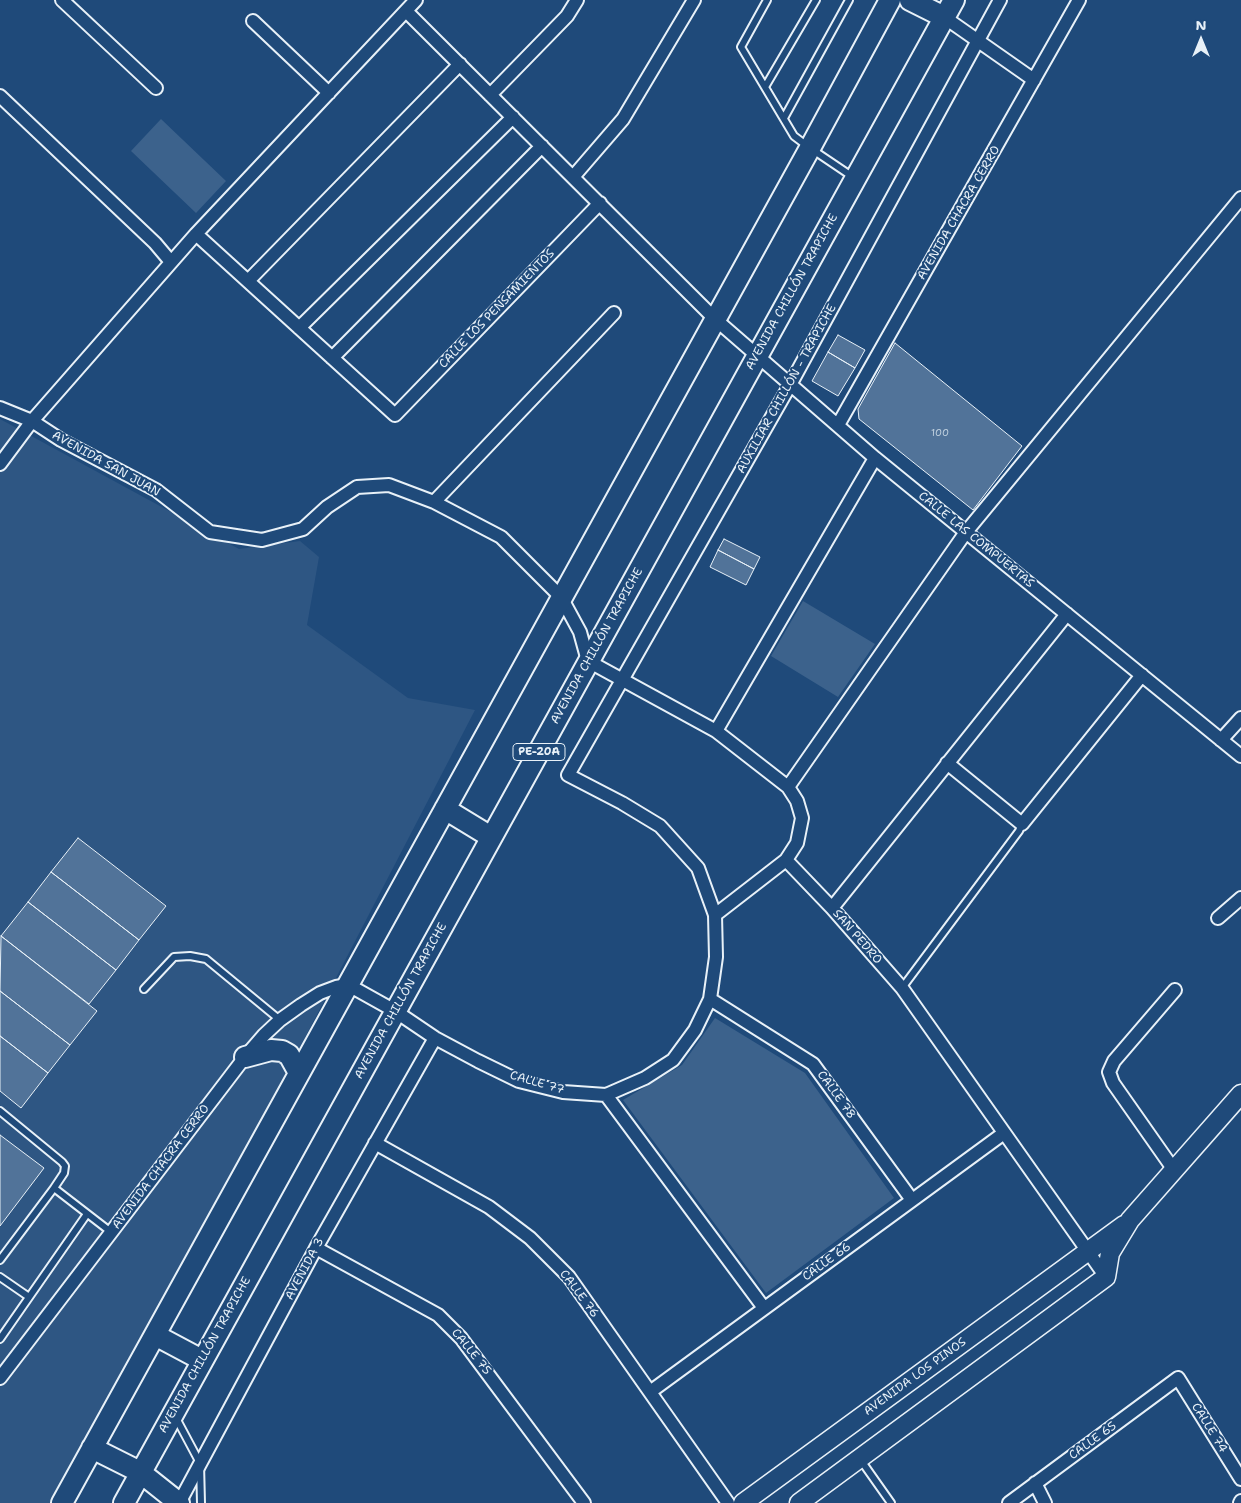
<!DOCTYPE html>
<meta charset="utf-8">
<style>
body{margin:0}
#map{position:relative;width:1241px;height:1503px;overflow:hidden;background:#1f4a7a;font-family:"Shantell Sans",sans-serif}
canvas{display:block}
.north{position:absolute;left:1176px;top:15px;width:50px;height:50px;-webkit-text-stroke:4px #1f4a7a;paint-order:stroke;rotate:0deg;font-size:14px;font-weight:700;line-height:20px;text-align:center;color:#e8f1f8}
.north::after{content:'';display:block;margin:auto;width:18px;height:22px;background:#e8f1f8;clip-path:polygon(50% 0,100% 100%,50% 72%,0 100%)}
</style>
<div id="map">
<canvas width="1241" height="1503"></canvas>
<div class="north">N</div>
</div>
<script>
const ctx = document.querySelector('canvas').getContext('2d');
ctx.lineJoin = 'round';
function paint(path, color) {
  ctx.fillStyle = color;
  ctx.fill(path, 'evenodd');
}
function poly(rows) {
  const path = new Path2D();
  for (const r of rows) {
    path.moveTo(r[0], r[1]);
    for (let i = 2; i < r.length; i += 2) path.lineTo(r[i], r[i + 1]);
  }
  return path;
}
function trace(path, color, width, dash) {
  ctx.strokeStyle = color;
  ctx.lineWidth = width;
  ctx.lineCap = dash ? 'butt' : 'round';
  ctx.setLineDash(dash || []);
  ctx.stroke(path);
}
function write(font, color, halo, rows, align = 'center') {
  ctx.font = font + ' "Shantell Sans",sans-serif';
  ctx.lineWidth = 4;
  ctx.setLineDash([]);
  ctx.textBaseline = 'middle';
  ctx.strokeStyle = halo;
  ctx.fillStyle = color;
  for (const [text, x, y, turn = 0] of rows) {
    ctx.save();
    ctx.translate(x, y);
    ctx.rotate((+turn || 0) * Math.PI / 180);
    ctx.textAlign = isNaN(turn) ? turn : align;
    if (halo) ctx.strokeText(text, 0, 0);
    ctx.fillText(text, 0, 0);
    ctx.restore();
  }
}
paint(poly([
 [0,419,239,549,300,541,319,557,307,625,408,698,475,710,270,1105,50,1503,0,1503]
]), '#2e5683');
paint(poly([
 [161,119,226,181,196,213,131,151],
 [803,601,875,644,838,697,771,656],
 [715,1018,805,1073,894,1198,766,1293,623,1100,682,1065]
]), '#3c628c');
const building = poly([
 [838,335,865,350,855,368,828,352,838,335],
 [895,343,1022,446,973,510,859,419,858,409,895,343],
 [828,352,855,368,838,396,812,381,828,352],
 [724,539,760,557,754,569,718,550,724,539],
 [718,550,754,569,746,585,710,567,718,550],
 [78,838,166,906,139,940,51,872,78,838],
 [51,872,139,940,116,970,28,902,51,872],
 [28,902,116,970,89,1004,1,936,28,902],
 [1,936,97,1011,70,1045,0,991,1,936],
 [0,991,70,1045,48,1073,0,1036,0,991],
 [0,1036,48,1073,21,1108,0,1091,0,1036],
 [0,1135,44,1168,0,1226,0,1135]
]);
paint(building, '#517399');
trace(building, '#e8f1f8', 1);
const lane = poly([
 [767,0,741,47,794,136,810,148,853,177],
 [765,87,816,0],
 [784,118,849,0],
 [902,988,1019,831,1022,824],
 [144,989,174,957,190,956,206,959,280,1020],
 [0,1111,62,1162,65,1166,64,1173,54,1188],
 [0,1260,54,1188,111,1232],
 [0,1277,29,1297],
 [0,1339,87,1214],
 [176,1418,200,1463,201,1503],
 [860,1459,891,1503]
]);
const street = poly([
 [62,0,156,88],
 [406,11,715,319,875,458,1241,756],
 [944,17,1034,80],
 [253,21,329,93],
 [490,95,567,16,577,0],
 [0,96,155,243,171,262],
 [573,177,623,119,694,0],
 [196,234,395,415,600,203],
 [248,281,460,64],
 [299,328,513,117],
 [332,358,542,146],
 [0,408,32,421,61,440,156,490,210,532,262,540,303,529,327,507,357,487,389,485,434,502,501,537,561,597,580,632,588,661,716,731,788,787,797,801,802,818,797,843,786,860,832,908,902,988,1106,1277],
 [838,425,1079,0],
 [0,464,32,421,196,234,416,0],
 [434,502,614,313],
 [716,731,875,458],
 [1221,740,1241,718],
 [947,763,1022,824,1142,675],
 [788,787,966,532,1241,198],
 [832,908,1067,614],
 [715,915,786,860],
 [1218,918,1241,898],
 [710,999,813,1064,912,1200],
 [606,1095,764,1308],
 [375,1143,489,1207,530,1238,569,1277,728,1503],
 [1174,1170,1113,1083,1109,1072,1114,1061,1175,990],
 [316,1248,438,1315,461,1338,584,1503],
 [0,1378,245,1057,264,1035,280,1020,301,1005,320,993,336,987,342,986,352,987,395,1011,435,1038,478,1061,519,1081,563,1092,606,1095,645,1078,673,1060,695,1030,710,999,716,957,715,915,698,868,660,826,622,803,568,775,790,385,1000,0],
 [650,1392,1004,1133],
 [1035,1483,1045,1503],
 [179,1503,316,1248,435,1038],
 [1009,1503,1178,1378,1241,1479],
 [1240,1503,1241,1501]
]);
const secondary = poly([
 [743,1503,1124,1225],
 [799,1503,1106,1277,1110,1253,1130,1220,1241,1094]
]);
const primary = poly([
 [910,0,944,17],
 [445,809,491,837],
 [245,1057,271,1050,282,1051,289,1055,299,1073],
 [155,1335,202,1360],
 [92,1448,140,1472,179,1503],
 [62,1503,810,148,890,0],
 [124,1503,954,0]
]);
trace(lane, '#e8f1f8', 10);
trace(street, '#e8f1f8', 16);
trace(secondary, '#e8f1f8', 21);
trace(primary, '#e8f1f8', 24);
trace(lane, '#1f4a7a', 6);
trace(street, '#1f4a7a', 12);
trace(secondary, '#1f4a7a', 18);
trace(primary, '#1f4a7a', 20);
write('10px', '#c2d2e0', null, [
 ["100",940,433]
]);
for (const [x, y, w] of [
 [539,752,52]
]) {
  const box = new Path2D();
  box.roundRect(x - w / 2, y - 8.5, w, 17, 4);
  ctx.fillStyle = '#1f4a7a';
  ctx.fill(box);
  trace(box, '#e8f1f8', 1);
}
write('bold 11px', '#e8f1f8', null, [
 ["PE-20A",539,752]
]);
write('12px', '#e8f1f8', '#1f4a7a', [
 ["AVENIDA CHACRA CERRO",959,213,-60],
 ["AVENIDA CHILLÓN TRAPICHE",792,292,-61],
 ["CALLE LOS PENSAMIENTOS",497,309,-46],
 ["AUXILIAR CHILLÓN - TRAPICHE",787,389,-61],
 ["AVENIDA SAN JUAN",106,464,29],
 ["CALLE LAS COMPUERTAS",976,540,39],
 ["AVENIDA CHILLÓN TRAPICHE",597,646,-61],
 ["SAN PEDRO",857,937,49],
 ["AVENIDA CHILLÓN TRAPICHE",401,1001,-61],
 ["CALLE 77",537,1083,16],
 ["CALLE 78",836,1095,54],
 ["AVENIDA CHACRA CERRO",161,1167,-53],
 ["CALLE 66",827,1262,-36],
 ["AVENIDA 3",305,1269,-62],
 ["CALLE 76",579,1294,53],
 ["CALLE 75",471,1352,51],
 ["AVENIDA CHILLÓN TRAPICHE",205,1355,-61],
 ["AVENIDA LOS PINOS",915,1377,-36],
 ["CALLE 74",1209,1428,58],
 ["CALLE 65",1093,1441,-36]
]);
</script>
